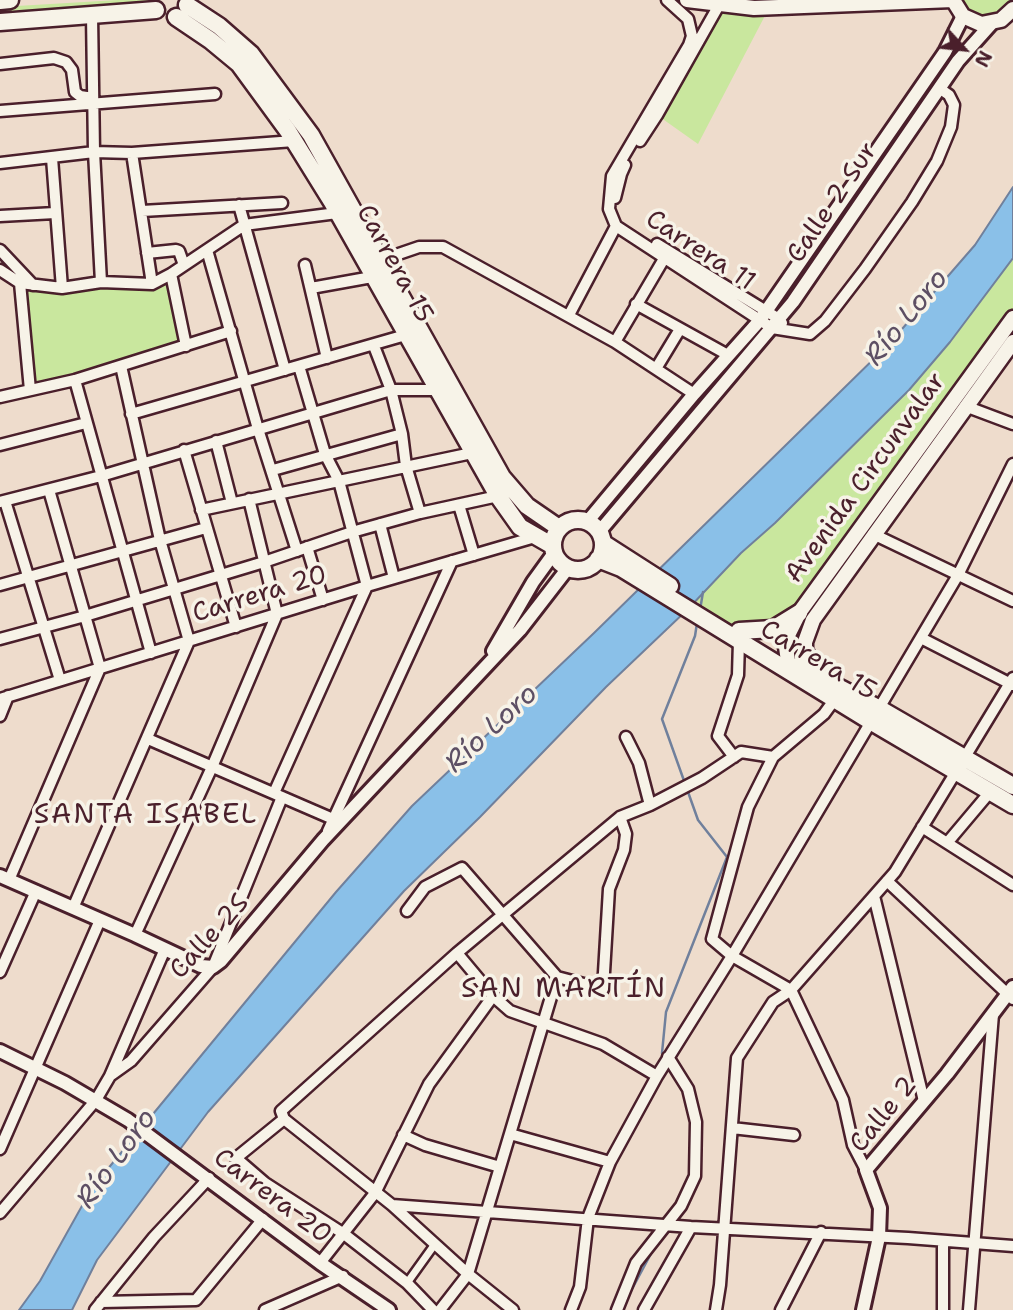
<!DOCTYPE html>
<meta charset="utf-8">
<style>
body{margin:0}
#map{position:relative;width:1013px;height:1310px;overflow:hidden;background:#eedccc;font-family:"Shantell Sans",sans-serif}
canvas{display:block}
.north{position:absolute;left:929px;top:14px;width:70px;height:70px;-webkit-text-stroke:5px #f7f3e8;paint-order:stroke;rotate:117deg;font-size:19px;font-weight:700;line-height:28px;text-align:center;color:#4a1f2b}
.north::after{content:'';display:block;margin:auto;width:24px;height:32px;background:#4a1f2b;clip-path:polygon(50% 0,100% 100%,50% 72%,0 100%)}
</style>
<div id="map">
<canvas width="1013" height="1310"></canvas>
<div class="north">N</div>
</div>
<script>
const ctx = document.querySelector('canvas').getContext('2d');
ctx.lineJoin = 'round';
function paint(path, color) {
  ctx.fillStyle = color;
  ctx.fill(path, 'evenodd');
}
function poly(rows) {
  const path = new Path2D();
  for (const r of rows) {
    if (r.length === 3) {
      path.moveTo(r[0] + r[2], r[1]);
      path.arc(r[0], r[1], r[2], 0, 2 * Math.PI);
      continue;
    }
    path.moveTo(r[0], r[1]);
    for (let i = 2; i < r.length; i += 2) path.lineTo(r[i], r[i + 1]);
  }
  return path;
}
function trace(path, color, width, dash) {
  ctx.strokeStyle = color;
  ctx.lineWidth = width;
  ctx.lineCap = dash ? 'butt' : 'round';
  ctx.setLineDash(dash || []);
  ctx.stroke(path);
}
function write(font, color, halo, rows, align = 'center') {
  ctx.font = font + ' "Shantell Sans",sans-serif';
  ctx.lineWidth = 7;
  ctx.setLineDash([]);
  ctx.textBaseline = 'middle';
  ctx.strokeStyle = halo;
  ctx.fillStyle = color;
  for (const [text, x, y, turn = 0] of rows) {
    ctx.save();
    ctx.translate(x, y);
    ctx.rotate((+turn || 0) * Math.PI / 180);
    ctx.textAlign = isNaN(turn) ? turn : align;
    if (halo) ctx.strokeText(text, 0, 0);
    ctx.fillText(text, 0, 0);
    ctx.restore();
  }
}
paint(poly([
 [118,0,150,0,150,5,0,14,0,7],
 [953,0,1013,0,1013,8,981,23],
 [719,5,769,8,698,144,657,115],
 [1013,258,1013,318,799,613,739,631,696,601,741,553,775,523,909,390,950,342],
 [171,274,186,346,30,390,20,283,151,284]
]), '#c9e79e');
const water = poly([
 [1013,187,1013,258,950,342,909,390,775,523,741,553,688,609,606,687,480,817,404,891,208,1112,97,1260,72,1310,19,1310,40,1281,92,1188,336,892,412,806,594,633,889,344,975,245,1013,187]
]);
paint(water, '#8ac0e8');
trace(water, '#70809c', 2);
trace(poly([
 [700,610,703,592],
 [665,1058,662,1053,666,1012,727,857,698,820,662,719,695,636,697,623],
 [624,1304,654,1248]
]), '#70809c', 2.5);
const pedestrian = poly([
 [407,1283,435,1244]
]);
const minor = poly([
 [667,0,688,19,692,36,689,45,612,176,609,209,616,226,772,328,810,334,825,321,865,269,912,202,937,161,951,127,954,105,949,95,939,88],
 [92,15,94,152,101,282],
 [0,64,54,58,66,62,72,70,75,92,80,96,93,98],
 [0,111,215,94],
 [640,141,657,115,719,5],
 [132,153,152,284],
 [52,158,62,288],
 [0,163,94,152,132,153,294,141],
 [615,198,621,174,625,165],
 [239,205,285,370],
 [142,211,282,203],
 [0,216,55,213],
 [657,244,779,319,782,323],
 [0,250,33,285],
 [207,250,258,429,297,551],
 [147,253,176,250,179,251,184,265],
 [381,260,419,247,443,247,615,342,694,394],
 [305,265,327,358],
 [0,270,20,283,62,288,101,282,152,284,171,274,244,225,337,213],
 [171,274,186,346],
 [20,283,30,390],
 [311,288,372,277],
 [636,304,728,355],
 [569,315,616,226],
 [615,342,665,257],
 [374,346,391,390,402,434,406,466,420,513],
 [657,367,680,329],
 [75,380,151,653],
 [0,397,75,380,231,331],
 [965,406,1013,424],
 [131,414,409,334],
 [216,441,232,503],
 [0,445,86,423],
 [184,450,236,627],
 [273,470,402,434],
 [5,501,60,680],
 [0,502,101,476,391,390,437,390],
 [459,505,474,555],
 [201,510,472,453],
 [380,524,394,578],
 [873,534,1013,601],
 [307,547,323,600],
 [0,585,206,528],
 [921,638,1013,685],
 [0,639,85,616,264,562,352,532,420,513,498,496],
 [0,699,367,586,535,537],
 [835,699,824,714,773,757,748,807,712,939,732,956,791,990,843,1100,853,1145,866,1170],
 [0,716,8,696],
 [626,737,639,763,650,805],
 [148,739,340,822],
 [734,757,718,736,738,675,739,641],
 [274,793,367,586,339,481,325,454,299,366],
 [922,827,1013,885],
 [328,831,452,561],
 [947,843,990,792],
 [9,880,100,668,49,490],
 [887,881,1013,999],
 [874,896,924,1101],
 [73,908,189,641,160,540,121,366],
 [407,911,425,887,462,868,557,977],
 [135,935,212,767,277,614,249,499],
 [457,953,493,996,510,1011,603,1044,657,1076],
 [0,972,36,891],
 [557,977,603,989,609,889,624,850,626,834,620,817],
 [110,1076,131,1061,213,967,282,797],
 [284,1119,236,1158,265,1183,344,1234,407,1283,433,1310],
 [732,1128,794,1135],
 [510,1134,610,1162],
 [403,1135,425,1145,500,1167],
 [0,1149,100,920],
 [392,1205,691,1227,908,1238,1013,1246],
 [0,1213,96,1100,110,1076,165,949],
 [943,1242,943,1310],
 [320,1263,375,1193,429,1084,493,996],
 [101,1302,196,1300,263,1219],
 [95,1310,154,1237,209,1178],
 [265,1310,343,1276],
 [440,1310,468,1274,557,977],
 [513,1310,468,1274,392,1205,284,1119,281,1111,457,953,620,817,650,805,702,778,741,752,773,757],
 [571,1310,580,1287,588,1218,610,1162,657,1076,732,956,958,575,1013,464],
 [617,1310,636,1263,681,1206,695,1176,696,1122,688,1089,668,1057],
 [644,1310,691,1227],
 [716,1310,720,1285,737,1058,773,1002,791,990,895,872,1013,678],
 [781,1310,821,1232],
 [969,1310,993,1014]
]);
const tertiary = poly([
 [587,522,694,394,760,320,945,52,963,16],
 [599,532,793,302,958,61,992,23],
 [493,651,533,582,554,553],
 [0,876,135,935,201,966,213,967,221,961,323,840,520,630,568,568],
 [0,1051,65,1083,128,1120,320,1263,389,1310],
 [863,1310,879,1237,880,1208,866,1170,947,1074,1013,987]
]);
const secondary = poly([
 [687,0,754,8,953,0,963,16,981,24,1001,20,1013,9],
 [796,675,788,661,786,647,789,633,799,613,1013,318],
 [821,677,805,650,805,642,813,620,1013,342]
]);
const primary = poly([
 [0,1,10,0],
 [187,5,219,26,251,54,311,135,502,477,527,506,559,528],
 [176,17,210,40,239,64,288,131,332,202,498,496,520,527,553,546],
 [0,22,156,10],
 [578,545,25],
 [603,543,670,586],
 [598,559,621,568,870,721,1013,805],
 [739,631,773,629,799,613],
 [798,666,880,709,1013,786]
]);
trace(pedestrian, '#4a1f2b', 12);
trace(minor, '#4a1f2b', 15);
trace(tertiary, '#4a1f2b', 18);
trace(secondary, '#4a1f2b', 19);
trace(primary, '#4a1f2b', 21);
trace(pedestrian, '#f7f3e8', 7);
trace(minor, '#f7f3e8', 10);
trace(tertiary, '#f7f3e8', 12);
trace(secondary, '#f7f3e8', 14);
trace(primary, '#f7f3e8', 16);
write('26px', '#4a1f2b', '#f7f3e8', [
 ["Calle 2 Sur",833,203,-56],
 ["Carrera 11",700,251,33],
 ["Carrera 15",394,264,61],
 ["Avenida Circunvalar",866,478,-54],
 ["Carrera 20",260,595,-17],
 ["Carrera 15",818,661,31],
 ["Calle 2S",210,937,-48],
 ["Calle 2",884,1115,-51],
 ["Carrera 20",272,1197,37]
]);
write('italic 28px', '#5d4f64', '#f7f3e8', [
 ["Río Loro",907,318,-51],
 ["Río Loro",492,729,-43],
 ["Río Loro",117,1159,-54]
]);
ctx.letterSpacing = '2px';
write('28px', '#4a1f2b', '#f7f3e8', [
 ["SANTA ISABEL",146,816],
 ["SAN MARTÍN",564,990]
]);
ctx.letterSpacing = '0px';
</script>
